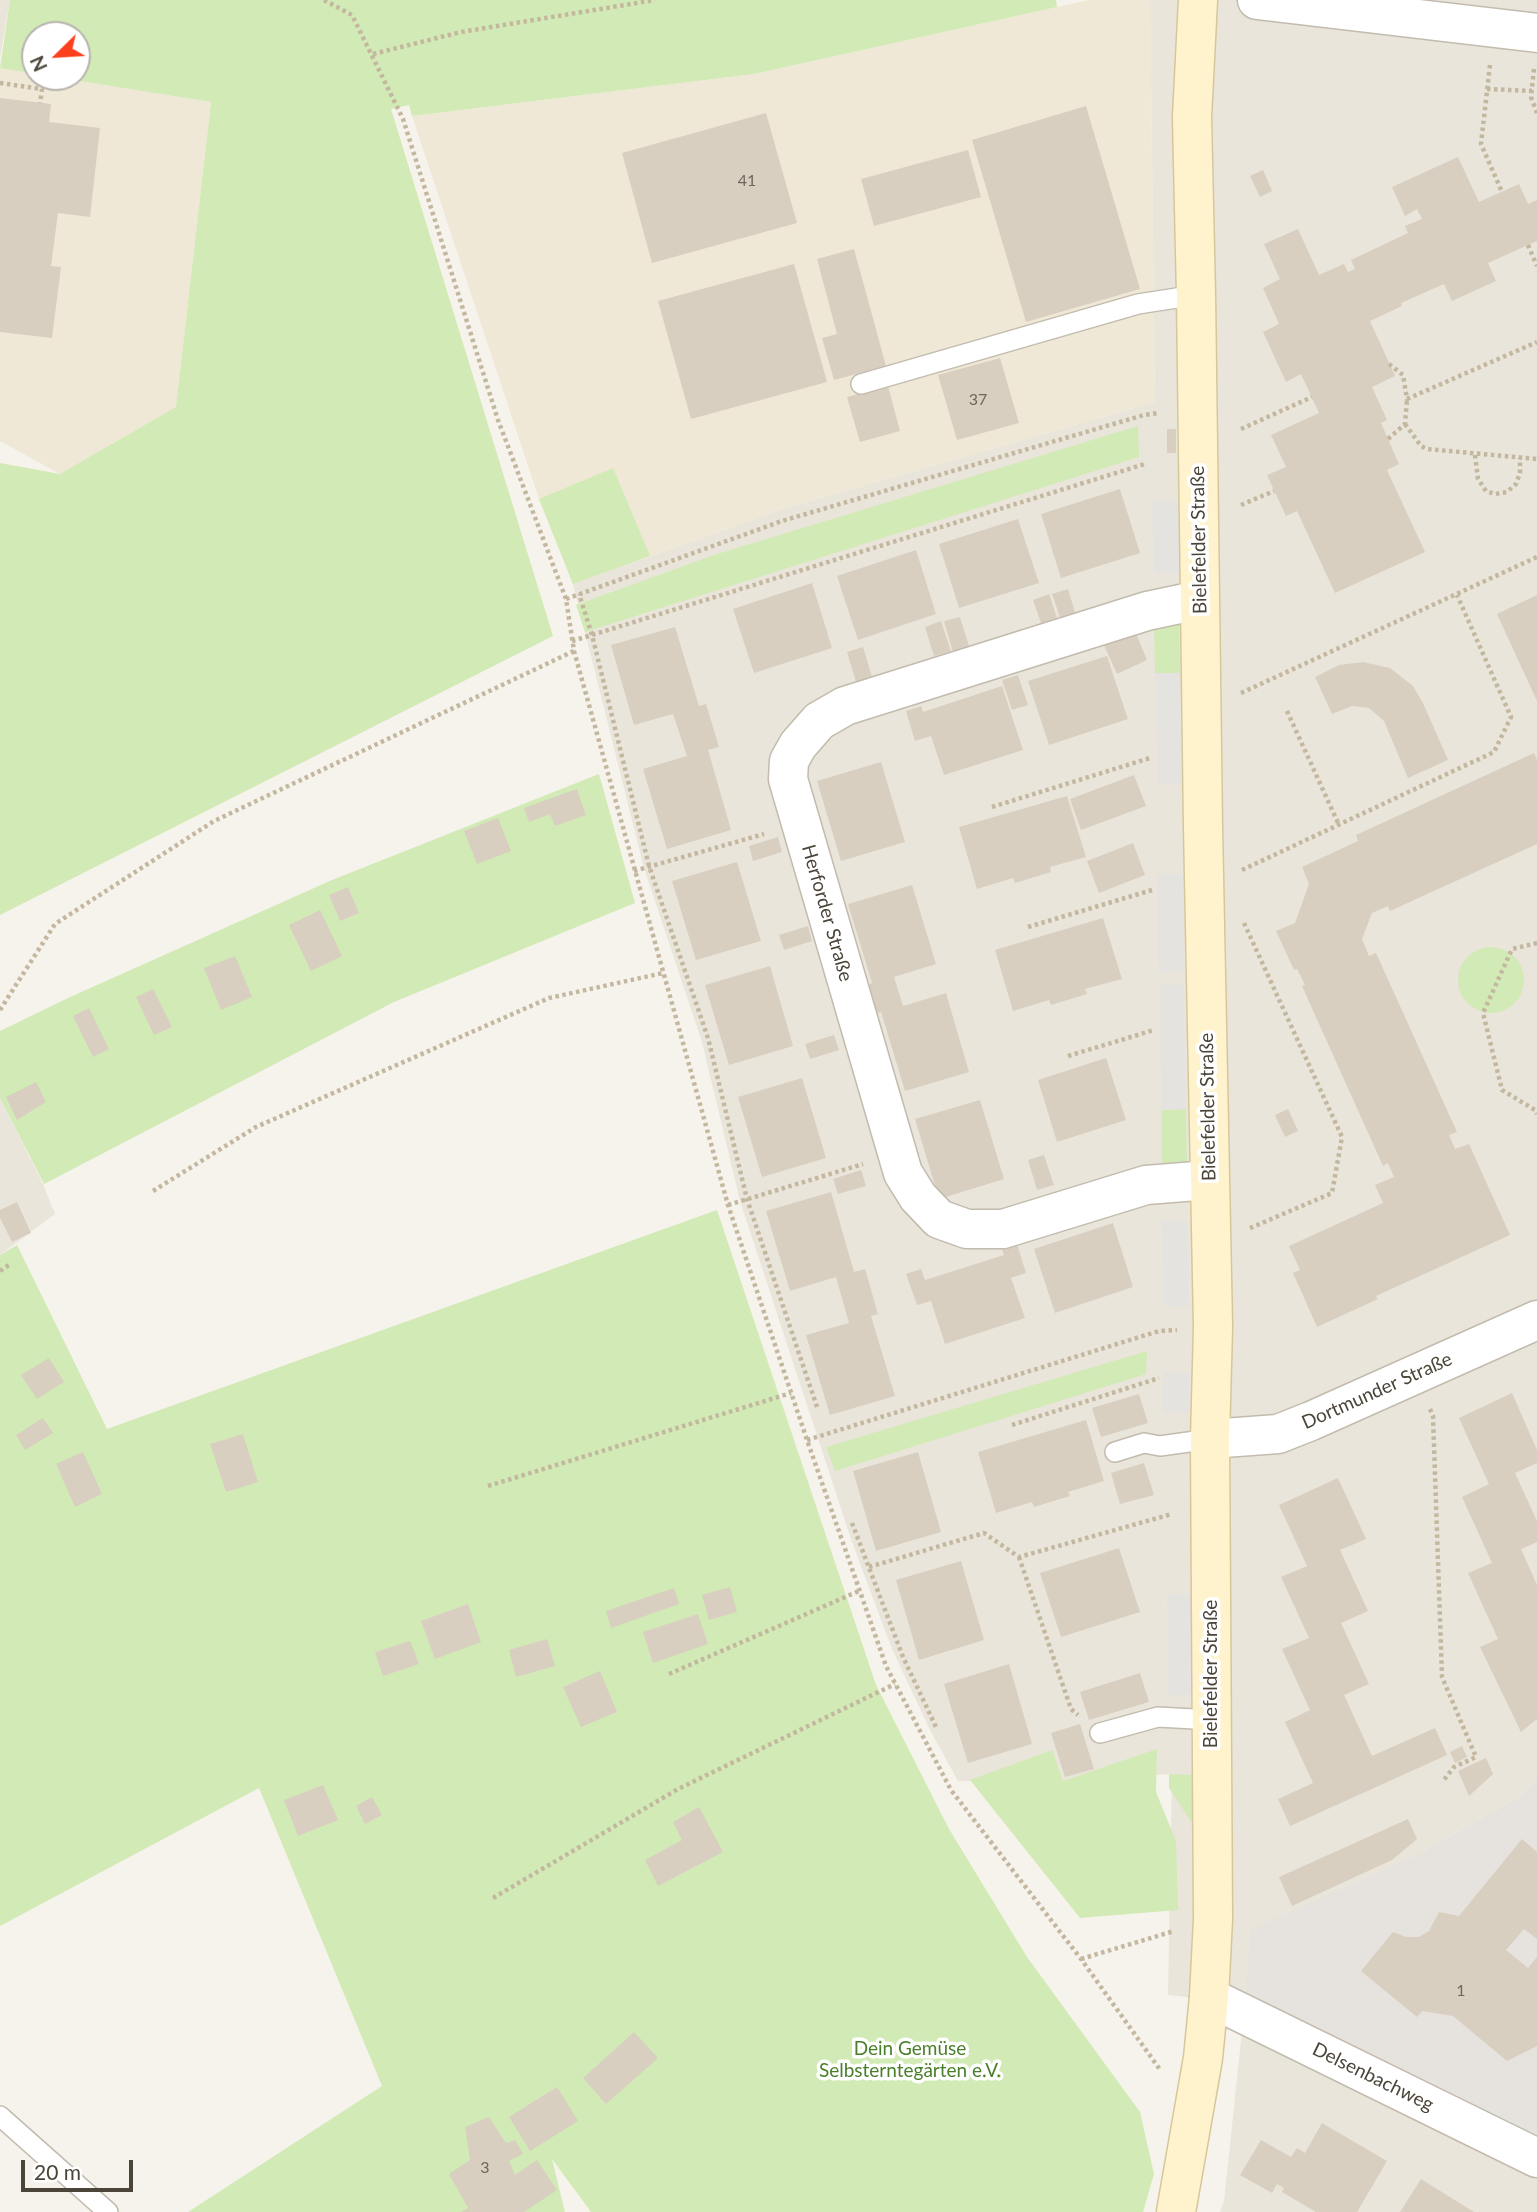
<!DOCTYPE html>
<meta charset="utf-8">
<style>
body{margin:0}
#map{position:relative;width:1537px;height:2212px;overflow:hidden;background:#f6f3ec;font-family:Lato,sans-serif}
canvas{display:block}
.north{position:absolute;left:21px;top:21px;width:70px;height:70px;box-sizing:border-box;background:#fff;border:2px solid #b7b4b0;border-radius:50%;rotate:246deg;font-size:19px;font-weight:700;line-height:28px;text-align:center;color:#4b4439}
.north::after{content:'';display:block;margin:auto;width:24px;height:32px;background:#fc3f1d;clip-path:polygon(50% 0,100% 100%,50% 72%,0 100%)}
.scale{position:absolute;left:21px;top:2160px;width:112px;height:32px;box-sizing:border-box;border:4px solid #4b4439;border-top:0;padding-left:9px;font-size:21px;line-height:24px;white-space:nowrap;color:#4b4439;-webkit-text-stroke:5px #fff;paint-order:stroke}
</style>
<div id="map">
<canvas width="1537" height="2212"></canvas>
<div class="north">N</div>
<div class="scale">20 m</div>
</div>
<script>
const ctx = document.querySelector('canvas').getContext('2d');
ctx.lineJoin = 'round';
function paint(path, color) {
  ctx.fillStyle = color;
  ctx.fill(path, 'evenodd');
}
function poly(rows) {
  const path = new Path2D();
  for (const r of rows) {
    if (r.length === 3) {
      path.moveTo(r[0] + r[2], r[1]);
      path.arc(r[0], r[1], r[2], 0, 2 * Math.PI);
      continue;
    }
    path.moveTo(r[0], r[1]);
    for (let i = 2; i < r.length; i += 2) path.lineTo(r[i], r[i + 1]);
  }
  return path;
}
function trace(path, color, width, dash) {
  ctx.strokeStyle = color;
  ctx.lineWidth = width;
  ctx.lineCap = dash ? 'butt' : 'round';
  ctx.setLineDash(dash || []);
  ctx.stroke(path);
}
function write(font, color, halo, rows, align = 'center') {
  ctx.font = font + ' Lato,sans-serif';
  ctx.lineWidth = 7;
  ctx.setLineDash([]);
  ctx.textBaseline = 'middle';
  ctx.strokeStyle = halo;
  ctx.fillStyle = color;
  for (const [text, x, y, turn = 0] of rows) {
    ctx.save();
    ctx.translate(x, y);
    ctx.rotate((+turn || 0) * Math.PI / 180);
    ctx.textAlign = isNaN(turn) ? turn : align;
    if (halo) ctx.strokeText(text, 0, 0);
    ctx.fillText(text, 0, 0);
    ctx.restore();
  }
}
paint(poly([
 [0,0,10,0,0,58],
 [1150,0,1537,0,1537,1779,1519,1797,1422,1852,1252,1929,1537,2174,1537,2212,1220,2212,1224,2201,1245,2003,1168,1995,1172,1774,1062,1781,958,1781,931,1732,892,1649,851,1539,740,1201,702,1042,644,868,573,584,785,508,1155,402],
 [0,1098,43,1184,55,1214,0,1255]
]), '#eae5da');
paint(poly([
 [1537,1779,1537,2173,1245,2003,1251,1929,1422,1852,1519,1797]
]), '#e6e2dd');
paint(poly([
 [1089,0,1150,0,1155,402,785,508,573,584,539,499,412,116,754,74],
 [0,68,35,74,35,77,54,77,211,102,176,408,60,474,0,441]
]), '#efe8d6');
paint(poly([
 [10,0,1056,0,1057,7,754,74,412,116,409,105,391,109,553,636,0,915,0,463,60,474,176,407,211,102,54,77,77,77,77,35,35,35,35,74,0,68],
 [1138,426,1139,457,585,632,576,605,714,555],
 [613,468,650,556,573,584,539,499],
 [1154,624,1179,624,1180,673,1155,673],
 [599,774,635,903,394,1002,44,1184,0,1098,0,1031,68,998,332,880],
 [1491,980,33],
 [1186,1109,1187,1165,1162,1165,1162,1110],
 [717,1210,876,1685,949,1829,1027,1957,1140,2112,1154,2174,1143,2212,591,2212,552,2159,565,2212,188,2212,382,2086,259,1788,0,1926,0,1255,17,1245,107,1429],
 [1147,1351,1146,1374,835,1471,826,1447],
 [1157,1749,1156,1792,1176,1841,1178,1910,1080,1918,970,1780,1052,1750,1063,1781],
 [1169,1774,1195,1775,1194,1826,1169,1788]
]), '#d2eab5');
paint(poly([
 [1152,501,1178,501,1180,573,1154,573],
 [1155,673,1180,673,1182,784,1158,785],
 [1157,874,1183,874,1184,971,1159,972],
 [1159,985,1184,985,1186,1109,1162,1110],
 [1162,1221,1187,1221,1189,1306,1164,1306],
 [1163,1372,1189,1373,1189,1413,1163,1413],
 [1167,1594,1192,1594,1193,1695,1168,1695]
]), '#e5e3e0');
paint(poly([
 [0,98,51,104,49,122,100,128,90,217,58,213,51,266,61,267,52,338,0,332],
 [1086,106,1140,289,1026,322,972,140],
 [766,113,797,223,652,263,622,153],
 [968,150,981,197,874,226,861,179],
 [1458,157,1479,202,1519,184,1528,204,1537,200,1537,241,1488,263,1496,281,1452,301,1444,284,1401,303,1402,306,1370,321,1395,376,1372,387,1387,420,1381,423,1399,464,1387,470,1425,552,1335,593,1297,511,1286,516,1267,475,1286,467,1271,435,1319,413,1301,374,1286,382,1263,332,1279,324,1263,288,1280,279,1264,244,1298,229,1319,275,1344,264,1348,272,1355,269,1351,260,1408,233,1405,226,1422,219,1417,209,1405,216,1392,187],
 [1263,170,1272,191,1260,197,1250,176],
 [854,249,886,366,834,380,822,338,837,334,817,259],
 [794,264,827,382,691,419,658,301],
 [1000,358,1019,423,957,440,938,375],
 [888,386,900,431,860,442,847,397],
 [1167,429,1176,429,1176,453,1167,453],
 [1120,489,1140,553,1061,578,1041,514],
 [1018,519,1039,583,959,608,939,544],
 [916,550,936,614,858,640,837,576],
 [812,583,832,648,754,673,733,609],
 [1068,589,1077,619,1062,623,1052,594],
 [1049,594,1059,624,1043,629,1033,600],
 [1537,595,1537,701,1497,614],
 [960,617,969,646,953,652,944,621],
 [941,621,951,651,934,656,925,627],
 [675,627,699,706,706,704,719,747,708,750,731,830,667,849,643,769,687,756,673,714,634,725,611,645],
 [1135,631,1147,660,1117,674,1104,645],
 [863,647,872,677,856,682,847,652],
 [1107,656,1128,719,1049,745,1028,681],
 [1363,662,1390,668,1413,686,1423,703,1448,760,1408,778,1384,721,1369,708,1352,706,1332,714,1315,677,1339,665],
 [1018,675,1028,705,1012,710,1002,680],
 [1002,686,1023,750,944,775,931,736,915,741,906,711,921,706,923,712],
 [1534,753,1537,760,1537,844,1390,911,1388,906,1372,913,1362,939,1369,956,1376,953,1457,1132,1449,1135,1455,1149,1469,1144,1510,1235,1376,1296,1378,1299,1317,1327,1293,1273,1300,1270,1289,1246,1383,1203,1375,1185,1394,1177,1388,1163,1383,1166,1302,986,1305,985,1297,969,1294,970,1276,931,1295,923,1309,884,1302,867,1358,841,1356,835],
 [881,762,905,842,841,861,817,781],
 [1134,775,1146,806,1081,830,1070,799],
 [577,789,586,815,555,826,550,814,529,822,524,808],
 [1067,796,1086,857,1050,867,1051,872,1015,883,1013,878,977,889,959,827],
 [498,818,511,851,477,864,464,831],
 [778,837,782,852,753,861,749,846],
 [1133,843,1145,875,1099,893,1087,861],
 [737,862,761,941,696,960,672,881],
 [912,885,936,964,894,977,903,1006,946,993,969,1072,905,1091,881,1012,874,1014,865,986,872,983,848,904],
 [348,887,359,913,340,921,329,895],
 [320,910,342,956,311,971,289,925],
 [1103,918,1122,979,1085,989,1087,994,1051,1005,1049,1000,1013,1011,995,950],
 [808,926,812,941,784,950,779,935],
 [235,956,252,997,221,1010,204,968],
 [770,966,793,1046,729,1065,705,985],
 [153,989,172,1027,154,1035,136,997],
 [89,1008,109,1049,93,1057,73,1016],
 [834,1035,839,1050,810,1059,805,1044],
 [1106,1058,1126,1120,1057,1142,1038,1080],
 [802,1078,826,1158,762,1177,738,1097],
 [36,1082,46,1102,17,1120,6,1097],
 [980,1100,1004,1179,939,1199,915,1119],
 [1288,1109,1298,1131,1285,1137,1275,1115],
 [1044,1155,1054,1185,1037,1190,1028,1160],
 [861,1170,866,1186,838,1194,833,1179],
 [831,1192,854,1272,865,1269,878,1314,871,1316,895,1396,830,1415,806,1335,849,1323,836,1277,790,1291,766,1211],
 [17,1202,31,1233,12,1242,0,1218,0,1210],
 [1113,1223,1133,1287,1055,1313,1034,1249],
 [1017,1244,1026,1273,1011,1278,1025,1318,945,1344,931,1301,917,1305,906,1274,921,1269,925,1280,1004,1255,1002,1249],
 [49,1358,64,1382,37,1399,21,1375],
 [1512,1393,1537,1450,1537,1463,1515,1473,1537,1521,1537,1542,1521,1549,1537,1585,1537,1719,1521,1732,1480,1647,1498,1639,1468,1573,1492,1563,1462,1497,1489,1484,1459,1418],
 [1139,1394,1148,1423,1101,1437,1092,1408],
 [43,1418,53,1433,25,1450,16,1435],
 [1086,1420,1104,1481,1068,1492,1070,1496,1034,1507,1032,1502,996,1513,978,1452],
 [243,1434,258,1482,226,1492,210,1444],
 [83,1452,102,1494,75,1507,56,1464],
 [918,1452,941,1532,876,1551,853,1471],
 [1144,1463,1154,1495,1120,1504,1111,1473],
 [1338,1478,1366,1539,1340,1550,1368,1611,1341,1623,1369,1684,1344,1695,1372,1756,1435,1728,1447,1755,1290,1826,1278,1799,1313,1783,1285,1722,1310,1710,1282,1649,1309,1638,1281,1577,1307,1566,1279,1505],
 [1119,1548,1140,1612,1061,1637,1040,1573],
 [961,1561,984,1640,919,1660,896,1580],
 [730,1587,737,1612,709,1620,702,1595],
 [674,1588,679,1604,611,1628,606,1611],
 [468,1604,481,1642,435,1659,421,1621],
 [698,1614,708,1644,653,1663,643,1632],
 [547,1639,555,1666,516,1677,509,1650],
 [410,1641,419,1664,383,1676,375,1652],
 [1009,1664,1032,1744,968,1763,944,1684],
 [600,1671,617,1712,581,1727,563,1687],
 [1140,1673,1149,1702,1089,1720,1080,1692],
 [1080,1724,1094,1769,1065,1777,1051,1733],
 [1462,1746,1467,1757,1455,1763,1450,1752],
 [1486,1758,1493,1774,1469,1796,1458,1771],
 [323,1785,338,1820,298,1836,284,1800],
 [372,1797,382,1815,365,1824,356,1806],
 [699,1807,723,1852,658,1886,645,1860,682,1840,673,1822],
 [1408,1819,1417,1839,1392,1860,1292,1906,1279,1877],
 [1522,1839,1537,1852,1537,1939,1524,1929,1506,1950,1528,1968,1537,1957,1537,2046,1507,2061,1453,2016,1422,2011,1417,2017,1361,1971,1393,1932,1406,1937,1419,1937,1429,1931,1439,1912,1459,1916],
 [634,2032,658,2058,606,2104,583,2078],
 [557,2087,578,2121,530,2151,509,2117],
 [489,2117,506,2143,515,2140,523,2154,509,2161,515,2175,537,2160,557,2190,524,2212,461,2212,468,2208,449,2174,470,2160,465,2127],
 [1322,2123,1387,2161,1357,2212,1316,2212,1282,2192,1284,2188,1277,2184,1272,2193,1240,2175,1261,2140,1291,2157,1297,2148,1305,2153],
 [1421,2179,1474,2212,1400,2212]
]), '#d8cfc1');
const lane = poly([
 [861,384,1138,304,1196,295],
 [1115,1452,1144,1443,1160,1446,1210,1439],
 [1100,1733,1158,1717,1212,1720],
 [0,2116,108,2212]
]);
const street = poly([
 [1257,0,1537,33],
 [1199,600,1147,611,845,706,819,721,798,745,789,761,788,779,903,1173,918,1197,939,1219,967,1229,1003,1229,1146,1185,1209,1180],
 [1210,1439,1278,1434,1311,1421,1537,1320],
 [1209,1997,1537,2158]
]);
const secondary = poly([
 [1176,2212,1203,2058,1209,1997,1213,1919,1210,1439,1213,1327,1203,826,1196,295,1192,117,1198,0]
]);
trace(lane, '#c2bbae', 22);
trace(street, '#c2bbae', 41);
trace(secondary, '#d6c79b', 41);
trace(poly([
 [324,0,352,15,403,119,498,420,566,599,574,651,728,1205,807,1440,886,1666,951,1790,1081,1959,1161,2071],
 [373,54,461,32,655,0],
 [1490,65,1481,144,1502,192],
 [1534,69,1531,97,1537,113],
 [0,83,42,89,40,103],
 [1487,89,1532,91],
 [1528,245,1537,266],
 [1389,364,1403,375,1407,399,1537,342],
 [1405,424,1421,446,1427,449,1537,459],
 [1241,429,1312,397],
 [1388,439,1405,424,1407,399],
 [1475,455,1478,479,1486,491,1495,494,1507,492,1516,484,1520,473,1520,458],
 [1241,505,1274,491],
 [566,599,782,521,1144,415,1159,413],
 [572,641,592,635,579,594],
 [1241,693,1537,557],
 [1287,711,1339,825],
 [992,807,1150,758],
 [1242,870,1494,752,1511,717,1457,595],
 [634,871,764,834],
 [1244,923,1342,1137,1332,1193,1248,1229],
 [1028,927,1152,890],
 [1537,943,1512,949,1483,1013,1502,1090,1535,1110,1537,1114],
 [0,1010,55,924,214,821,574,651],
 [1068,1056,1154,1030],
 [153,1191,256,1127,549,998,663,973],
 [728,1205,863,1164],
 [0,1271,9,1265],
 [817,1407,747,1199,708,1038,649,866,592,635,1145,464],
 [1430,1409,1433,1416,1442,1677,1476,1757,1454,1767,1443,1781],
 [1012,1425,1159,1378],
 [807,1440,1159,1331,1177,1330],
 [488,1486,791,1393],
 [852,1523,903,1657,936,1727],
 [1019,1557,1071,1709,1078,1715],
 [869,1567,984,1533,1019,1557,1172,1514],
 [669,1674,859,1591],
 [493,1898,678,1789,895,1684],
 [1081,1959,1174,1931]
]), '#c4b79f', 4.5, [3.5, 3.5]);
trace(lane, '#fff', 19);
trace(street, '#fff', 38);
trace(secondary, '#fff3cd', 38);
write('16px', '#6e675b', null, [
 ["41",747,181],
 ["37",978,400],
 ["1",1461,1991],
 ["3",485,2168]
]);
write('19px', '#4b4439', '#fff', [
 ["Bielefelder Straße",1199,540,-91],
 ["Herforder Straße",827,913,74],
 ["Bielefelder Straße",1208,1107,-91],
 ["Dortmunder Straße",1377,1391,-24],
 ["Bielefelder Straße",1211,1674,-90],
 ["Delsenbachweg",1373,2077,26]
]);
write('19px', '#4a7f2a', '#fff', [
 ["Dein Gemüse",910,2049],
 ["Selbsterntegärten e.V.",910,2071]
]);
</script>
